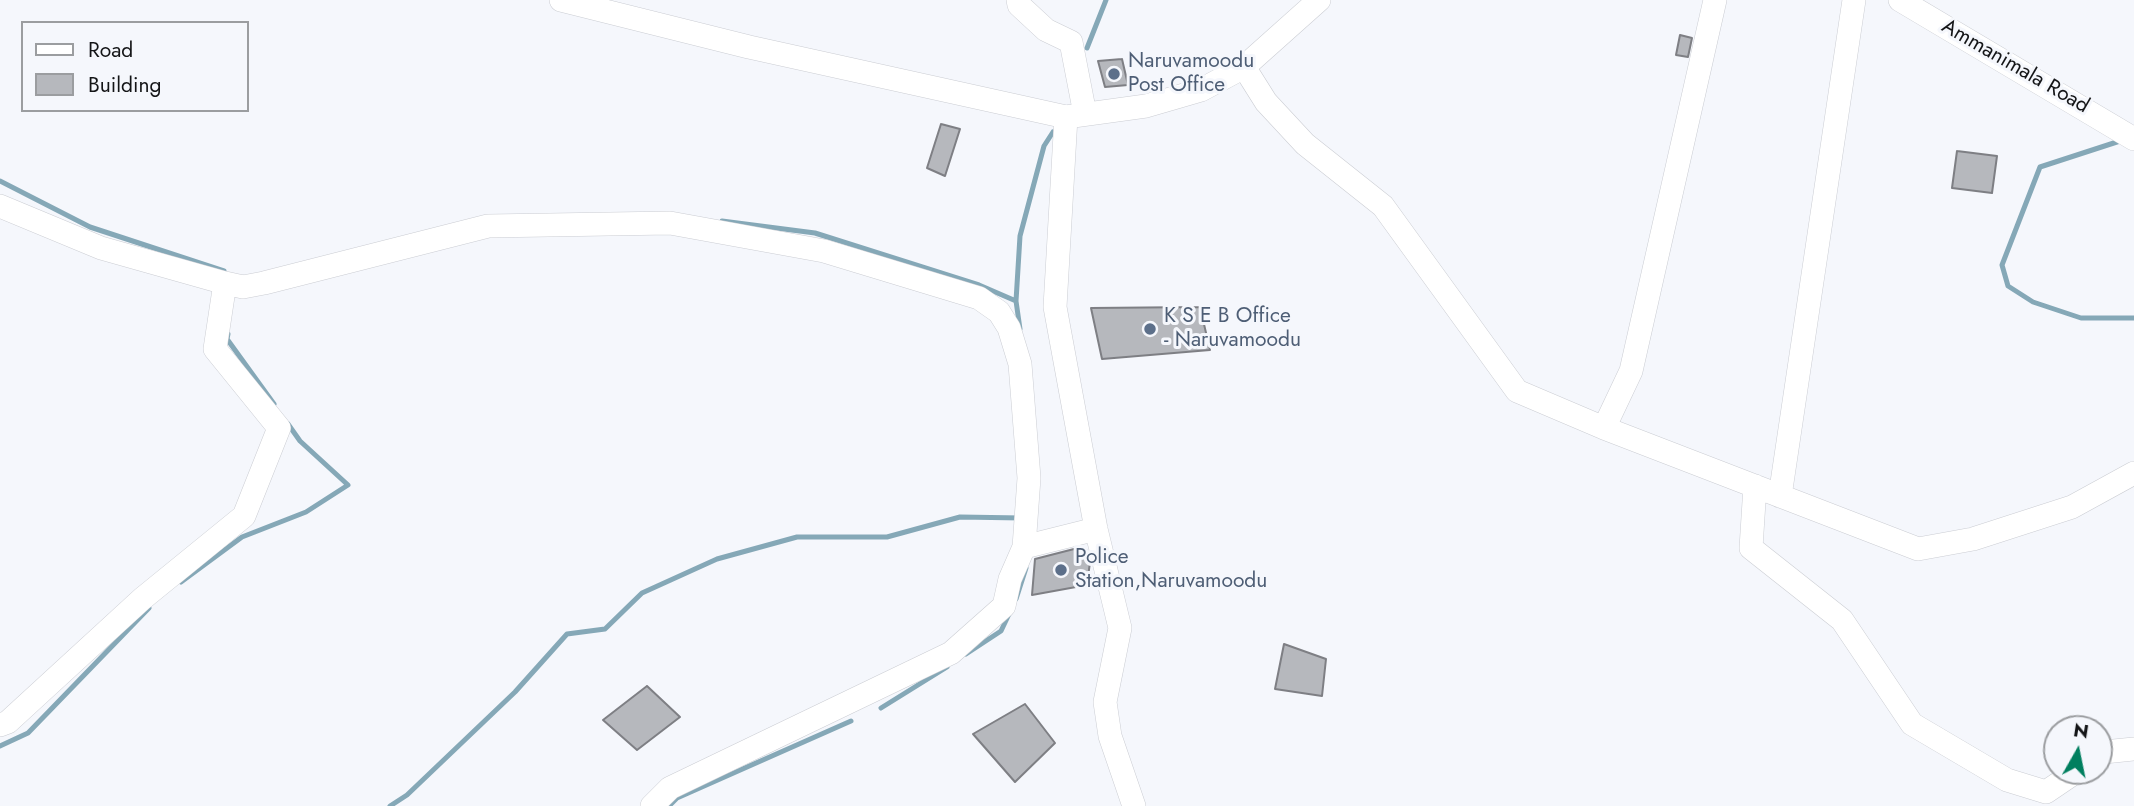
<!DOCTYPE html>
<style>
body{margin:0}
#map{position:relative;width:2134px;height:806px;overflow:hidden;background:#f5f7fc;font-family:Jost,sans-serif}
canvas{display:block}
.legend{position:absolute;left:21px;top:21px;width:228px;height:91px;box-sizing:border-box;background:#f5f7fc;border:2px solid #9b9da0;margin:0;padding:9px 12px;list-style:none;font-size:21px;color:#141517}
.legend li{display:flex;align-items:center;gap:14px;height:35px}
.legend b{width:35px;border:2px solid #9b9da0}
.north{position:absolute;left:2043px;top:715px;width:70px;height:70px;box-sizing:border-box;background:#f5f7fc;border:2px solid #9b9da0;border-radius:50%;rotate:9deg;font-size:19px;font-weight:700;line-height:28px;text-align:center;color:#141517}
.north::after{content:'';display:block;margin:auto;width:24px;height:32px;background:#007f5f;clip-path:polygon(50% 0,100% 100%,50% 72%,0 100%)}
</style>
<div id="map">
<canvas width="2134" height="806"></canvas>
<ul class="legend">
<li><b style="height:9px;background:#fff"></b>Road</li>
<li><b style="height:19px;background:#b6b8bd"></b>Building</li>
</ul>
<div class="north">N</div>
</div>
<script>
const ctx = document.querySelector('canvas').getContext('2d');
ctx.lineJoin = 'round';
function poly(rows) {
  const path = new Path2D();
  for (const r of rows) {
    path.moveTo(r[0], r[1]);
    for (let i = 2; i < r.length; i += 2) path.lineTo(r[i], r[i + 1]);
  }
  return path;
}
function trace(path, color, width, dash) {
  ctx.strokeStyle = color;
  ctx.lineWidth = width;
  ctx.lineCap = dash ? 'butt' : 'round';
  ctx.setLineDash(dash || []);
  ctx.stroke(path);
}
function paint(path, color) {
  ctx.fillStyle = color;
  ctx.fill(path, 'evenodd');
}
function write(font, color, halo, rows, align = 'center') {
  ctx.font = font + ' Jost,sans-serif';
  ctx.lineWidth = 6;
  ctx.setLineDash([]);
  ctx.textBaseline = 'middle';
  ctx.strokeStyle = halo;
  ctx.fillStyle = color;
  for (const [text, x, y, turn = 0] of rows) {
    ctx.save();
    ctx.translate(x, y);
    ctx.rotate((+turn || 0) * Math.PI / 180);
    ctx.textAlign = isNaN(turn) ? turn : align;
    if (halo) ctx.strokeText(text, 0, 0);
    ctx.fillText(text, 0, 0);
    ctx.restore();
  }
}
trace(poly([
 [1087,48,1106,0],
 [2123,140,2040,167,2002,265,2008,286,2033,302,2081,318,2134,318],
 [0,181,90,227,224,271],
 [722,221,815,233,979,285,1016,301,1020,329],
 [1016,301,1020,236,1044,146,1053,132],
 [228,334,227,339,274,404],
 [181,582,242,537,306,512,348,485,300,441,288,424],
 [1016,599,1026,568],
 [966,654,1001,631,1009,614],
 [881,708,947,667],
 [0,746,28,733,149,608],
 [390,806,407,795,515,692,567,634,605,629,642,593,717,559,797,537,887,537,960,517,1022,518],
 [669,806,677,798,851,721]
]), '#85a8b7', 5);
const building = poly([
 [1680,35,1692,38,1688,57,1676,55,1680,35],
 [1122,59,1128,85,1105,87,1098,61,1122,59],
 [941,124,960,129,945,176,927,168,941,124],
 [1957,151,1997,156,1992,193,1952,188,1957,151],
 [1200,307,1210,350,1102,359,1091,308,1200,307],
 [1074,549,1087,550,1090,562,1087,585,1032,595,1035,559,1074,549],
 [1284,644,1326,659,1322,696,1275,689,1284,644],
 [647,686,680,717,637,750,603,720,647,686],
 [1025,704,1055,743,1015,782,973,734,1025,704]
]);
paint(building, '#b6b8bd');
trace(building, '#7e7f84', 2);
const minor = poly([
 [561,0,749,47,1066,117,1146,106,1201,90,1244,67,1319,0],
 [1018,0,1019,5,1046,30,1071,42,1085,114],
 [1900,0,2134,139],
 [1244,67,1266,102,1305,144,1383,206,1517,391,1604,428,1631,371,1715,0],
 [1066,117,1055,307,1096,529,1120,628,1105,702,1110,736,1134,806],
 [0,206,101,248,225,283],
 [1604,428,1918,549,1973,539,2072,507,2134,473],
 [1755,486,1751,548,1842,620,1912,724,2007,780,2046,792,2077,771],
 [1780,496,1854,0],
 [0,725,8,722,142,599,244,516,279,428,215,349,225,283,243,287,264,283,488,226,670,223,824,251,979,298,999,312,1009,328,1020,364,1029,478,1024,547],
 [2099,756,2104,752,2134,749],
 [652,806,670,788,951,653,1004,606,1010,579,1024,547,1096,529]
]);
trace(minor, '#cbcdd3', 24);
trace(minor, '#fff', 23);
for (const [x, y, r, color] of [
 [1114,74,7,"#5c6f8a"],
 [1150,329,7,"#5c6f8a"],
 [1061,570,7,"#5c6f8a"]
]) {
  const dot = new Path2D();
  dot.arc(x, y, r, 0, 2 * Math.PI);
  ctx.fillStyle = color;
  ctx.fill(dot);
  trace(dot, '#f5f7fc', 2.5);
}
write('21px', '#4e5e75', '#f5f7fc', [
 ["Naruvamoodu",1128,62],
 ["Post Office",1128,86],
 ["K S E B Office",1164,317],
 ["- Naruvamoodu",1164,341],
 ["Police",1075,558],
 ["Station,Naruvamoodu",1075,582]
], 'left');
write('21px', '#141517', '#f5f7fc', [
 ["Ammanimala Road",2015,67,30]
]);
</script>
